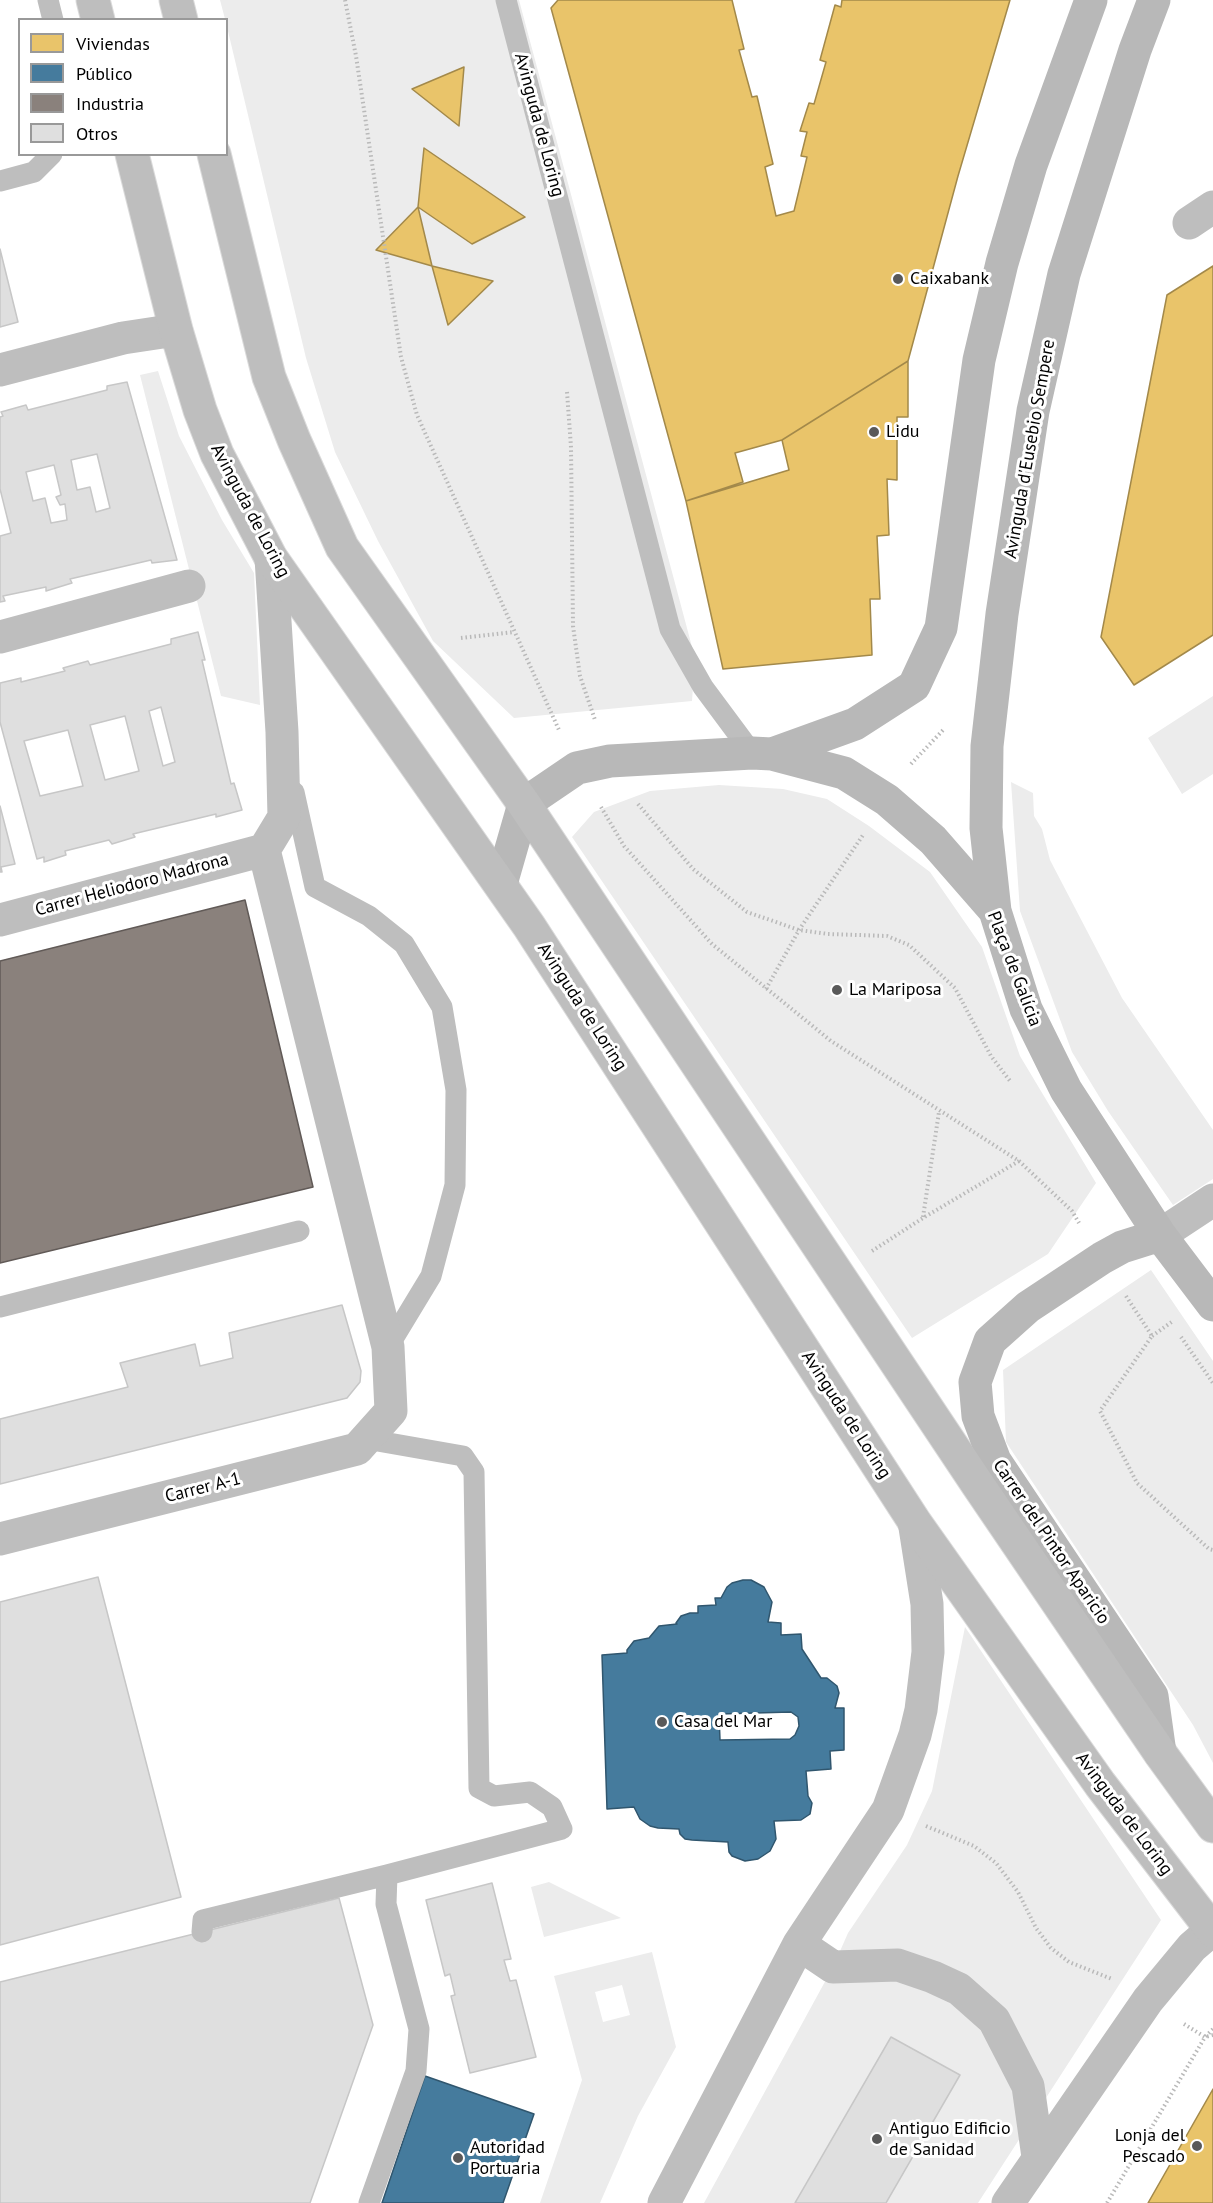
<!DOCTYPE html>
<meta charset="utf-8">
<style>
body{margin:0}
#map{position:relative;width:1213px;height:2203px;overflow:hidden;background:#fff;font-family:"PT Sans",sans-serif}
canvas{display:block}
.legend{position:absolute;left:18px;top:18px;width:210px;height:138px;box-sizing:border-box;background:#fff;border:2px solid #999;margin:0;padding:8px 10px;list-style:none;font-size:18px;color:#000}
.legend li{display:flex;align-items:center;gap:12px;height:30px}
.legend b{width:30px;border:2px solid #999}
</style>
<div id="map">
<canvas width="1213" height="2203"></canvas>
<ul class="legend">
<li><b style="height:16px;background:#e9c46a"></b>Viviendas</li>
<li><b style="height:16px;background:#457b9d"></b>Público</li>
<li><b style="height:16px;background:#8a817c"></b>Industria</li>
<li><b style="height:16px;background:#dfdfdf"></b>Otros</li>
</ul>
</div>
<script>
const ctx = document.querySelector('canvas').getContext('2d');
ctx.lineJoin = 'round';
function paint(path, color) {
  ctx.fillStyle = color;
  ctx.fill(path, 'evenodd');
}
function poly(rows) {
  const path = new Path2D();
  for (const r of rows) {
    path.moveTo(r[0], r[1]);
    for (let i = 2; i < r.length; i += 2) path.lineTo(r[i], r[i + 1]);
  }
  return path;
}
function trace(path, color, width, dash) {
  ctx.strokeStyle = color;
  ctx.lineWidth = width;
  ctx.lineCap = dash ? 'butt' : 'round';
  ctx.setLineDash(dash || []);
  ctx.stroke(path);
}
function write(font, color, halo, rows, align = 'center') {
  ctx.font = font + ' "PT Sans",sans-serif';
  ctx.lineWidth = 6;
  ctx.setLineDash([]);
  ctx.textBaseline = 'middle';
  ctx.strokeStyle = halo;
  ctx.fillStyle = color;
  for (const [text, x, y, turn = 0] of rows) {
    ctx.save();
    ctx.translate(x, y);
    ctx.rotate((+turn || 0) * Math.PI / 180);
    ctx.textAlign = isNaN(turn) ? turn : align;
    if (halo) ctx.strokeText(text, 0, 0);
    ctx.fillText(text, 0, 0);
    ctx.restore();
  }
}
paint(poly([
 [220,0,519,0,695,658,692,701,514,718,433,641,378,541,335,452,306,358,227,27,226,20,225,19],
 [158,371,179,436,222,520,254,573,260,705,221,696,140,375],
 [1213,696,1213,774,1182,794,1148,738],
 [1011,782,1033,793,1034,816,1042,829,1050,860,1122,998,1213,1130,1213,1179,1173,1205,1108,1111,1072,1052,1020,911],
 [719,785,783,789,827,799,869,826,930,872,982,947,1020,1056,1096,1183,1048,1254,912,1338,572,837,594,812,650,791],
 [1151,1270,1213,1361,1213,1763,1193,1725,1006,1442,1003,1370],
 [965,1627,1161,1920,978,2203,886,2203,960,2075,891,2037,795,2203,704,2203,833,1967,848,1933,907,1845,932,1791],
 [549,1882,621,1918,544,1937,531,1887],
 [652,1952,676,2047,638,2116,600,2203,540,2203,582,2080,554,1976],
 [622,1985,630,2015,603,2022,595,1992]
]), '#ececec');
const homes = poly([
 [558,0,732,0,744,49,739,50,752,97,757,96,773,164,765,167,776,216,794,211,807,157,801,156,807,132,800,131,809,103,814,104,826,62,820,60,835,5,841,7,842,0,1010,0,958,176,908,361,782,440,735,453,743,482,686,501,551,8,558,0],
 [464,67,459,126,412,89,464,67],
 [424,148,525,217,472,244,418,207,424,148],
 [418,207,432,266,376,250,418,207],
 [432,266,493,281,448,325,432,266],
 [1213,266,1213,635,1134,685,1101,637,1167,295,1213,266],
 [908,361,908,417,897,417,897,480,887,479,889,535,877,536,880,599,870,599,872,655,723,669,686,501,789,470,782,440,908,361],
 [1213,2089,1213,2203,1148,2203,1213,2089]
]);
paint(homes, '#e9c46a');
trace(homes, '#a3894a', 1.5);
const public = poly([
 [743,1580,751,1580,764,1587,772,1602,768,1622,781,1623,781,1635,801,1634,802,1649,821,1678,827,1678,837,1686,839,1693,835,1708,844,1708,844,1750,830,1751,831,1769,806,1771,808,1796,812,1803,810,1814,801,1820,774,1821,776,1839,770,1851,758,1859,745,1861,732,1856,729,1852,728,1842,692,1840,685,1839,680,1834,679,1829,658,1828,650,1826,640,1819,634,1807,607,1809,602,1655,627,1653,627,1650,634,1641,649,1638,659,1626,677,1624,676,1623,681,1616,690,1613,698,1613,698,1606,716,1605,715,1598,721,1598,727,1587,732,1583,743,1580],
 [791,1712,798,1717,799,1726,795,1735,790,1739,720,1740,719,1714,791,1712],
 [425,2076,534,2114,503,2203,382,2203,425,2076]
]);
paint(public, '#457b9d');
trace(public, '#30566e', 1.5);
const industry = poly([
 [245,900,313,1187,0,1263,0,961,245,900]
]);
paint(industry, '#8a817c');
trace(industry, '#615a57', 1.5);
const building = poly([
 [0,249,18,322,0,327,0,249],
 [127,382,177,560,152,563,151,560,70,579,72,583,46,591,46,587,3,596,5,601,0,602,0,536,11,533,0,489,0,417,3,416,1,412,26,405,28,410,107,390,107,386,127,382],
 [97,454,110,508,96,512,90,487,77,490,71,460,97,454],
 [54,465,61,495,56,497,60,505,65,504,67,520,51,523,45,498,33,501,26,472,54,465],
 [198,632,205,660,202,660,231,784,234,783,242,810,216,817,216,814,133,834,135,837,112,844,109,840,65,851,66,855,44,862,44,857,37,859,0,722,0,683,21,678,21,682,65,671,63,668,88,661,90,665,171,644,171,639,198,632],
 [161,707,175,762,163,766,149,711,161,707],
 [125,716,139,771,105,780,90,725,125,716],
 [68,730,83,786,40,796,24,741,68,730],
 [0,806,15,864,1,867,2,872,0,872,0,806],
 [342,1305,361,1371,360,1382,347,1398,0,1484,0,1419,128,1387,120,1363,195,1344,200,1366,233,1358,229,1333,342,1305],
 [98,1577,181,1897,0,1945,0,1602,98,1577],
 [492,1883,511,1959,504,1960,510,1981,516,1980,536,2057,470,2073,451,1996,455,1995,450,1974,445,1976,426,1900,492,1883],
 [339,1898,373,2025,310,2203,0,2203,0,1982,339,1898],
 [891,2037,960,2075,886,2203,795,2203,891,2037]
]);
paint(building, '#dfdfdf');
trace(building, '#c7c7c7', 1.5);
const primary = poly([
 [93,0,98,20],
 [176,0,181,20],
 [132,154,176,330,200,410,217,454,271,558,529,926,914,1521,1100,1784,1213,1931],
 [214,154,269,377,294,440,342,547,524,804,978,1485,1160,1753,1213,1826]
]);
trace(primary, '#dbdbdb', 35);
trace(poly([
 [345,0,356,56,401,357,417,415,559,730],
 [567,392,571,447,573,626,580,676,595,720],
 [461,638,514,632],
 [911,764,944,729],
 [638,804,693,869,747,912,799,930,828,934,887,936,909,945,955,988,991,1056,1010,1081],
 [601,807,624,846,712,944,831,1041,1019,1161,1072,1211,1079,1223],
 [766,989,799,930,863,835],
 [923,1217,939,1112],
 [872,1251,923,1218,1019,1161],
 [1126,1296,1152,1336,1100,1411,1137,1483,1209,1549,1213,1550],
 [1152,1336,1173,1321],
 [1181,1337,1213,1383],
 [926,1826,974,1846,996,1863,1018,1892,1036,1928,1051,1948,1069,1962,1112,1979],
 [1184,2024,1205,2037,1213,2035],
 [1107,2203,1205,2037,1213,2029]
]), '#b9b9b9', 4, [1.5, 3]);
trace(poly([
 [48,0,53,20],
 [506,0,670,629,703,687,752,753],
 [0,181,34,172,52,154],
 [294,792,315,887,369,916,404,944,442,1007,456,1090,455,1185,431,1276,388,1347],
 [0,1307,299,1231],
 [202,1932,203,1920,387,1875,562,1829,552,1807,530,1792,494,1796,479,1788,474,1472,463,1456,366,1439],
 [369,2203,416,2071,419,2029,386,1904,387,1875]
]), '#bebebe', 21);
trace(poly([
 [1189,223,1213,207],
 [0,370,123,338,176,330],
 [0,637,189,586],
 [0,920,264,850],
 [1160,1235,1213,1200],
 [0,1539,357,1449,391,1411,388,1347,264,850,284,817,282,732,271,558],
 [799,1944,833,1967,898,1965,933,1977,959,1989,994,2020,1028,2086,1038,2157],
 [664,2203,799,1944,888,1810,915,1735,921,1710,928,1652,927,1604,914,1521],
 [1008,2203,1148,2000,1192,1947,1213,1929]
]), '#bebebe', 33);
trace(poly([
 [772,754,855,724,914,686,941,628,979,360,1002,263,1031,165,1091,0],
 [501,884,524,804,577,768,610,761,752,753,772,754,844,773,887,800,933,840,995,911,1026,1009,1066,1090,1160,1235,1213,1305],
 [995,911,986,828,987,746,1002,614,1033,411,1064,274,1135,50,1154,0],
 [1160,1235,1122,1247,1102,1258,1028,1307,990,1341,975,1382,978,1416,995,1461,1152,1696,1160,1753]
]), '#b8b8b8', 33);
trace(primary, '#bebebe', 33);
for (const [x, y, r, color] of [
 [898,279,6,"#595959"],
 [874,432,6,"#595959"],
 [837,990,6,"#595959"],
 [662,1722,6,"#595959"],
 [877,2139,6,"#595959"],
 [1197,2146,6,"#595959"],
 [458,2158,6,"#595959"]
]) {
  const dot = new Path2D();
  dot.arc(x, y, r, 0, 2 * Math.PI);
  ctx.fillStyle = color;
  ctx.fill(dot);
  trace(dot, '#fff', 2);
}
write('18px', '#000', '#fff', [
 ["Avinguda de Loring",539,125,75],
 ["Avinguda d'Eusebio Sempere",1030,449,-80],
 ["Avinguda de Loring",250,511,62],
 ["Carrer Heliodoro Madrona",132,885,-15],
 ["Plaça de Galícia",1014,969,69],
 ["Avinguda de Loring",582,1007,57],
 ["Avinguda de Loring",846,1415,57],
 ["Carrer A-1",203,1488,-14],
 ["Carrer del Pintor Aparicio",1051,1542,56],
 ["Avinguda de Loring",1124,1814,53]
]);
write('18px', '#000', '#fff', [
 ["Caixabank",910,279],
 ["Lidu",886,432],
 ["La Mariposa",849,990],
 ["Casa del Mar",674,1722],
 ["Antiguo Edificio",889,2129],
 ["de Sanidad",889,2150],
 ["Lonja del",1185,2136,"right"],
 ["Pescado",1185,2157,"right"],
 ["Autoridad",470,2148],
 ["Portuaria",470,2169]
], 'left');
</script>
